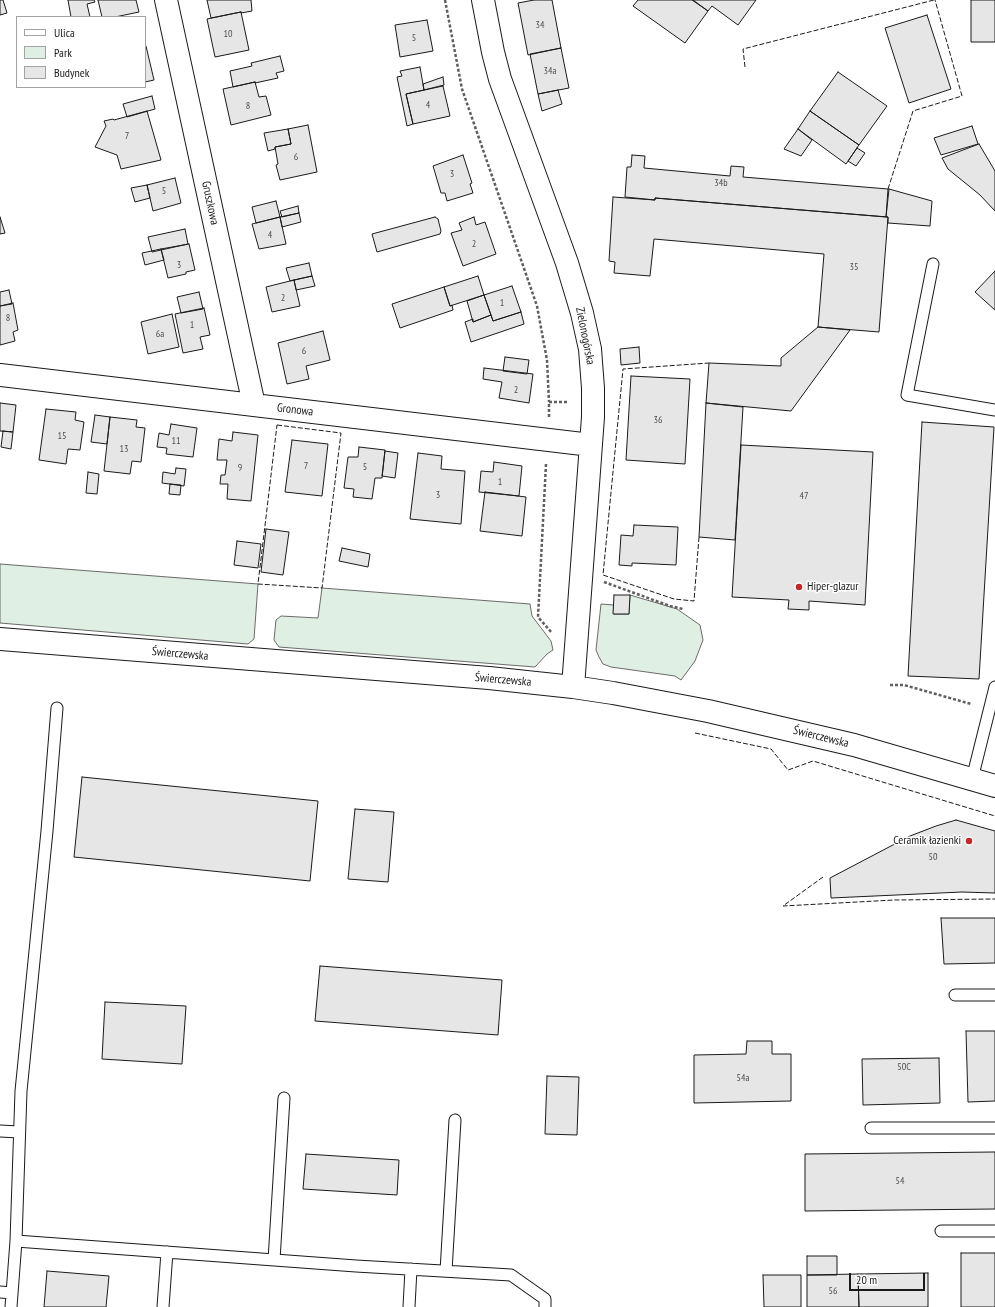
<!DOCTYPE html>
<meta charset="utf-8">
<style>
body{margin:0}
#map{position:relative;width:995px;height:1307px;overflow:hidden;background:#fff;font-family:"PT Sans Narrow",sans-serif}
canvas{display:block}
.legend{position:absolute;left:16px;top:16px;width:130px;height:72px;box-sizing:border-box;background:#fff;border:1px solid #a3a3a3;margin:0;padding:5px 7px;list-style:none;font-size:12px;color:#1a1a1a}
.legend li{display:flex;align-items:center;gap:8px;height:20px}
.legend b{width:20px;border:1px solid #a3a3a3}
.scale{position:absolute;left:849px;top:1273px;width:76px;height:18px;box-sizing:border-box;border:2px solid #1a1a1a;border-top:0;padding-left:5px;font-size:12px;line-height:14px;white-space:nowrap;color:#1a1a1a;-webkit-text-stroke:3px #fff;paint-order:stroke}
</style>
<div id="map">
<canvas width="995" height="1307"></canvas>
<ul class="legend">
<li><b style="height:5px;background:#fff"></b>Ulica</li>
<li><b style="height:11px;background:#e0efe3"></b>Park</li>
<li><b style="height:11px;background:#e6e6e6"></b>Budynek</li>
</ul>
<div class="scale">20 m</div>
</div>
<script>
const ctx = document.querySelector('canvas').getContext('2d');
ctx.lineJoin = 'round';
function paint(path, color) {
  ctx.fillStyle = color;
  ctx.fill(path, 'evenodd');
}
function poly(rows) {
  const path = new Path2D();
  for (const r of rows) {
    path.moveTo(r[0], r[1]);
    for (let i = 2; i < r.length; i += 2) path.lineTo(r[i], r[i + 1]);
  }
  return path;
}
function trace(path, color, width, dash) {
  ctx.strokeStyle = color;
  ctx.lineWidth = width;
  ctx.lineCap = dash ? 'butt' : 'round';
  ctx.setLineDash(dash || []);
  ctx.stroke(path);
}
function write(font, color, halo, rows, align = 'center') {
  ctx.font = font + ' "PT Sans Narrow",sans-serif';
  ctx.lineWidth = 3;
  ctx.setLineDash([]);
  ctx.textBaseline = 'middle';
  ctx.strokeStyle = halo;
  ctx.fillStyle = color;
  for (const [text, x, y, turn = 0] of rows) {
    ctx.save();
    ctx.translate(x, y);
    ctx.rotate((+turn || 0) * Math.PI / 180);
    ctx.textAlign = isNaN(turn) ? turn : align;
    if (halo) ctx.strokeText(text, 0, 0);
    ctx.fillText(text, 0, 0);
    ctx.restore();
  }
}
const green = poly([
 [0,564,258,584,254,639,248,644,0,623,0,564],
 [322,588,530,604,532,616,551,641,553,650,547,654,535,667,279,647,274,640,276,620,281,616,318,618,322,588],
 [630,595,677,609,700,625,703,640,695,661,681,680,675,676,611,667,603,664,599,657,596,650,601,604,614,605,614,614,629,614,630,595]
]);
paint(green, '#e0efe3');
trace(green, '#6a6a6a', 1);
const building = poly([
 [0,0,3,0,7,13,0,15,0,0],
 [68,0,94,0,95,2,87,4,90,17,71,17,68,0],
 [98,0,136,0,139,12,115,17,102,17,98,0],
 [207,0,251,0,252,11,241,13,241,12,211,18,207,0],
 [534,0,552,0,561,48,528,55,518,3,534,0],
 [638,0,692,0,708,11,685,43,633,6,638,0],
 [693,0,756,0,738,25,712,6,708,11,693,0],
 [971,0,995,0,995,42,971,42,971,0],
 [241,12,249,50,215,57,207,19,241,12],
 [927,15,951,89,909,103,885,28,927,15],
 [427,20,433,51,400,57,395,25,427,20],
 [145,46,146,46,154,80,145,82,145,46],
 [561,48,569,88,538,94,530,54,561,48],
 [280,56,284,71,276,73,278,78,255,83,255,82,233,87,230,71,252,66,251,63,280,56],
 [420,67,424,90,406,94,413,124,407,126,397,77,402,76,400,71,420,67],
 [838,72,887,106,859,145,810,111,838,72],
 [443,77,444,85,424,90,423,84,443,77],
 [255,82,259,97,266,96,271,115,231,125,223,89,255,82],
 [443,86,450,116,413,124,406,94,443,86],
 [558,90,562,104,542,111,538,94,558,90],
 [152,96,155,109,127,117,123,104,152,96],
 [147,111,161,160,121,169,117,155,95,147,106,126,104,121,113,119,114,120,147,111],
 [810,111,859,145,846,164,798,129,810,111],
 [308,125,317,172,280,180,276,165,278,164,275,147,291,144,288,129,308,125],
 [972,126,978,144,941,155,934,138,972,126],
 [288,129,291,144,275,147,275,149,268,151,264,133,288,129],
 [798,129,812,140,801,156,784,149,798,129],
 [979,144,995,171,995,211,980,195,948,169,942,158,979,144],
 [857,148,865,153,856,166,848,161,857,148],
 [463,155,472,183,470,184,473,193,447,201,445,193,441,193,433,166,463,155],
 [632,155,645,156,644,168,730,176,731,166,744,167,743,177,888,189,886,217,655,198,655,200,625,197,627,167,631,167,632,155],
 [175,178,181,203,153,211,147,185,175,178],
 [147,185,150,198,135,202,131,188,147,185],
 [889,189,932,201,930,226,888,223,888,217,886,217,889,189],
 [613,197,655,200,655,198,888,217,879,332,818,327,824,254,654,239,650,276,614,273,615,262,609,261,613,197],
 [276,201,280,217,256,223,252,207,276,201],
 [298,206,299,213,282,217,280,211,298,206],
 [299,213,301,222,282,227,280,217,299,213],
 [0,217,5,233,0,234,0,217],
 [280,217,286,244,259,249,252,224,280,217],
 [435,217,438,219,441,231,440,234,377,252,372,234,435,217],
 [474,217,476,225,485,222,496,254,463,266,451,233,462,230,459,223,474,217],
 [185,229,188,244,152,252,148,237,185,229],
 [189,244,195,270,186,272,186,274,168,278,161,249,189,244],
 [161,249,164,260,145,265,142,253,161,249],
 [309,263,312,276,290,281,286,268,309,263],
 [995,271,995,310,975,292,995,271],
 [312,276,315,286,296,290,294,280,312,276],
 [478,276,484,295,450,306,444,287,478,276],
 [294,280,300,306,272,312,266,287,294,280],
 [512,286,521,312,493,321,484,295,512,286],
 [444,287,450,306,452,305,453,310,400,328,392,304,444,287],
 [9,290,12,304,0,306,0,292,9,290],
 [199,292,203,309,181,313,177,297,199,292],
 [484,295,491,315,473,322,467,301,484,295],
 [13,303,18,330,13,332,15,341,0,345,0,306,13,303],
 [204,308,210,335,200,337,203,349,183,353,175,314,204,308],
 [521,312,524,324,471,342,465,322,473,319,473,322,491,315,493,321,521,312],
 [172,314,179,347,148,354,141,322,172,314],
 [818,327,850,330,791,411,706,403,709,363,781,366,781,358,818,327],
 [323,331,330,360,306,366,309,379,287,384,278,343,323,331],
 [639,347,640,363,621,365,620,349,639,347],
 [505,357,529,360,527,374,503,371,505,357],
 [484,368,533,374,529,403,499,398,502,382,483,379,484,368],
 [631,376,690,379,685,464,626,460,631,376],
 [0,403,16,405,13,432,0,431,0,403],
 [706,403,743,407,735,540,699,537,706,403],
 [46,409,76,412,75,420,84,422,80,450,68,449,66,464,39,460,46,409],
 [95,415,110,417,107,444,91,442,95,415],
 [110,417,137,420,136,427,145,428,141,462,132,461,130,474,104,471,110,417],
 [922,422,994,427,979,679,908,676,922,422],
 [171,424,197,428,193,457,166,454,167,448,157,447,159,433,169,435,171,424],
 [3,431,13,432,11,449,1,447,3,431],
 [233,432,258,435,251,501,227,499,228,484,220,484,221,475,225,475,227,460,217,460,219,439,232,441,233,432],
 [292,440,328,444,322,496,285,492,292,440],
 [741,445,873,452,865,605,809,601,809,610,788,609,789,600,732,597,741,445],
 [359,447,385,450,382,478,375,478,372,499,353,497,354,489,344,488,348,457,358,457,359,447],
 [385,451,398,453,395,478,382,476,385,451],
 [418,453,442,456,441,469,465,471,461,524,410,519,418,453],
 [494,462,522,466,519,496,479,492,481,471,493,472,494,462],
 [176,468,186,469,184,486,162,483,163,472,175,474,176,468],
 [88,472,99,474,97,494,86,493,88,472],
 [170,484,181,485,180,495,169,494,170,484],
 [485,492,526,497,522,536,480,531,485,492],
 [634,525,678,527,676,565,632,563,632,566,619,565,621,535,633,536,634,525],
 [266,529,289,532,283,575,261,572,266,529],
 [237,541,261,544,258,568,234,565,237,541],
 [342,548,370,554,368,567,339,561,342,548],
 [614,595,630,595,629,614,613,614,614,595],
 [82,777,318,801,310,881,74,857,82,777],
 [355,809,394,812,388,882,348,879,355,809],
 [956,820,995,831,995,893,962,892,831,898,830,878,910,836,936,826,956,820],
 [941,918,995,918,995,963,944,964,941,918],
 [320,966,502,980,498,1035,315,1021,320,966],
 [105,1002,186,1006,182,1064,102,1059,105,1002],
 [966,1031,995,1031,995,1101,968,1102,966,1031],
 [747,1041,772,1041,772,1054,791,1054,791,1101,694,1103,694,1055,746,1054,747,1041],
 [939,1058,940,1103,863,1105,862,1059,939,1058],
 [547,1076,579,1077,577,1135,545,1134,547,1076],
 [995,1152,995,1209,805,1211,805,1154,995,1152],
 [306,1154,399,1160,397,1195,303,1189,306,1154],
 [961,1253,995,1253,995,1307,961,1307,961,1253],
 [807,1256,837,1256,837,1275,807,1275,807,1256],
 [47,1271,109,1276,106,1307,44,1307,47,1271],
 [928,1273,928,1307,859,1307,858,1274,928,1273],
 [858,1274,859,1307,807,1307,807,1275,858,1274],
 [763,1275,801,1275,801,1307,764,1307,763,1275]
]);
paint(building, '#e6e6e6');
trace(building, '#1a1a1a', 1);
const service = poly([
 [933,264,907,395,995,410],
 [972,779,995,687],
 [955,995,995,995],
 [871,1128,995,1128],
 [0,1131,19,1132],
 [941,1231,995,1231],
 [16,1241,356,1266,511,1275,545,1299,545,1307],
 [274,1260,284,1098],
 [446,1271,455,1120],
 [0,1292,12,1293],
 [11,1307,16,1241,21,1091,47,831,57,708],
 [163,1307,167,1252],
 [409,1307,411,1269]
]);
const minor = poly([
 [166,0,254,405],
 [483,0,493,52,500,79,567,263,582,313,590,349,593,388,593,417,573,687],
 [0,375,591,445],
 [0,639,489,678,573,687,613,693,708,711,854,745,995,786]
]);
trace(service, '#1a1a1a', 13);
trace(minor, '#1a1a1a', 24);
trace(poly([
 [445,0,462,89,537,306,547,360,549,402],
 [549,417,549,402,569,402],
 [546,464,538,617,552,633],
 [604,582,670,606,683,609],
 [890,685,904,685,971,704]
]), '#5f5f5f', 2.5, [3, 2]);
trace(service, '#fff', 11);
trace(minor, '#fff', 22);
trace(poly([
 [745,67,743,49,934,0],
 [888,189,913,111,962,96,935,0],
 [277,425,341,433,322,588,258,584,277,425],
 [699,537,694,601,674,599,603,575,623,369,709,363],
 [695,733,771,749,788,770,813,761,995,816],
 [823,877,783,906,894,900,995,899]
]), '#1a1a1a', 1, [5, 2]);
for (const [x, y, r, color] of [
 [799,587,4,"#c62828"],
 [969,841,4,"#c62828"]
]) {
  const dot = new Path2D();
  dot.arc(x, y, r, 0, 2 * Math.PI);
  ctx.fillStyle = color;
  ctx.fill(dot);
  trace(dot, '#fff', 1.5);
}
write('10px', '#4d4d4d', null, [
 ["34",540,25],
 ["10",228,34],
 ["5",414,38],
 ["34a",550,71],
 ["4",428,105],
 ["8",248,106],
 ["7",127,136],
 ["6",296,157],
 ["3",452,174],
 ["34b",721,183],
 ["5",164,191],
 ["4",270,235],
 ["2",474,244],
 ["3",179,265],
 ["35",854,267],
 ["2",283,298],
 ["1",502,303],
 ["8",8,318],
 ["1",192,325],
 ["6a",160,334],
 ["6",304,351],
 ["2",516,390],
 ["36",658,420],
 ["15",62,436],
 ["11",176,441],
 ["13",124,449],
 ["7",306,466],
 ["5",365,467],
 ["9",240,468],
 ["1",500,482],
 ["3",438,495],
 ["47",804,496],
 ["50",933,857],
 ["50C",904,1067],
 ["54a",743,1078],
 ["54",900,1181],
 ["56",833,1291]
]);
write('12px', '#1a1a1a', '#fff', [
 ["Gruszkowa",210,203,78],
 ["Zielonogórska",585,336,79],
 ["Gronowa",295,410,7],
 ["Świerczewska",180,654,5],
 ["Świerczewska",503,680,5],
 ["Świerczewska",821,737,14]
]);
write('12px', '#1a1a1a', '#fff', [
 ["Hiper-glazur",807,587],
 ["Ceramik łazienki",961,841,"right"]
], 'left');
</script>
